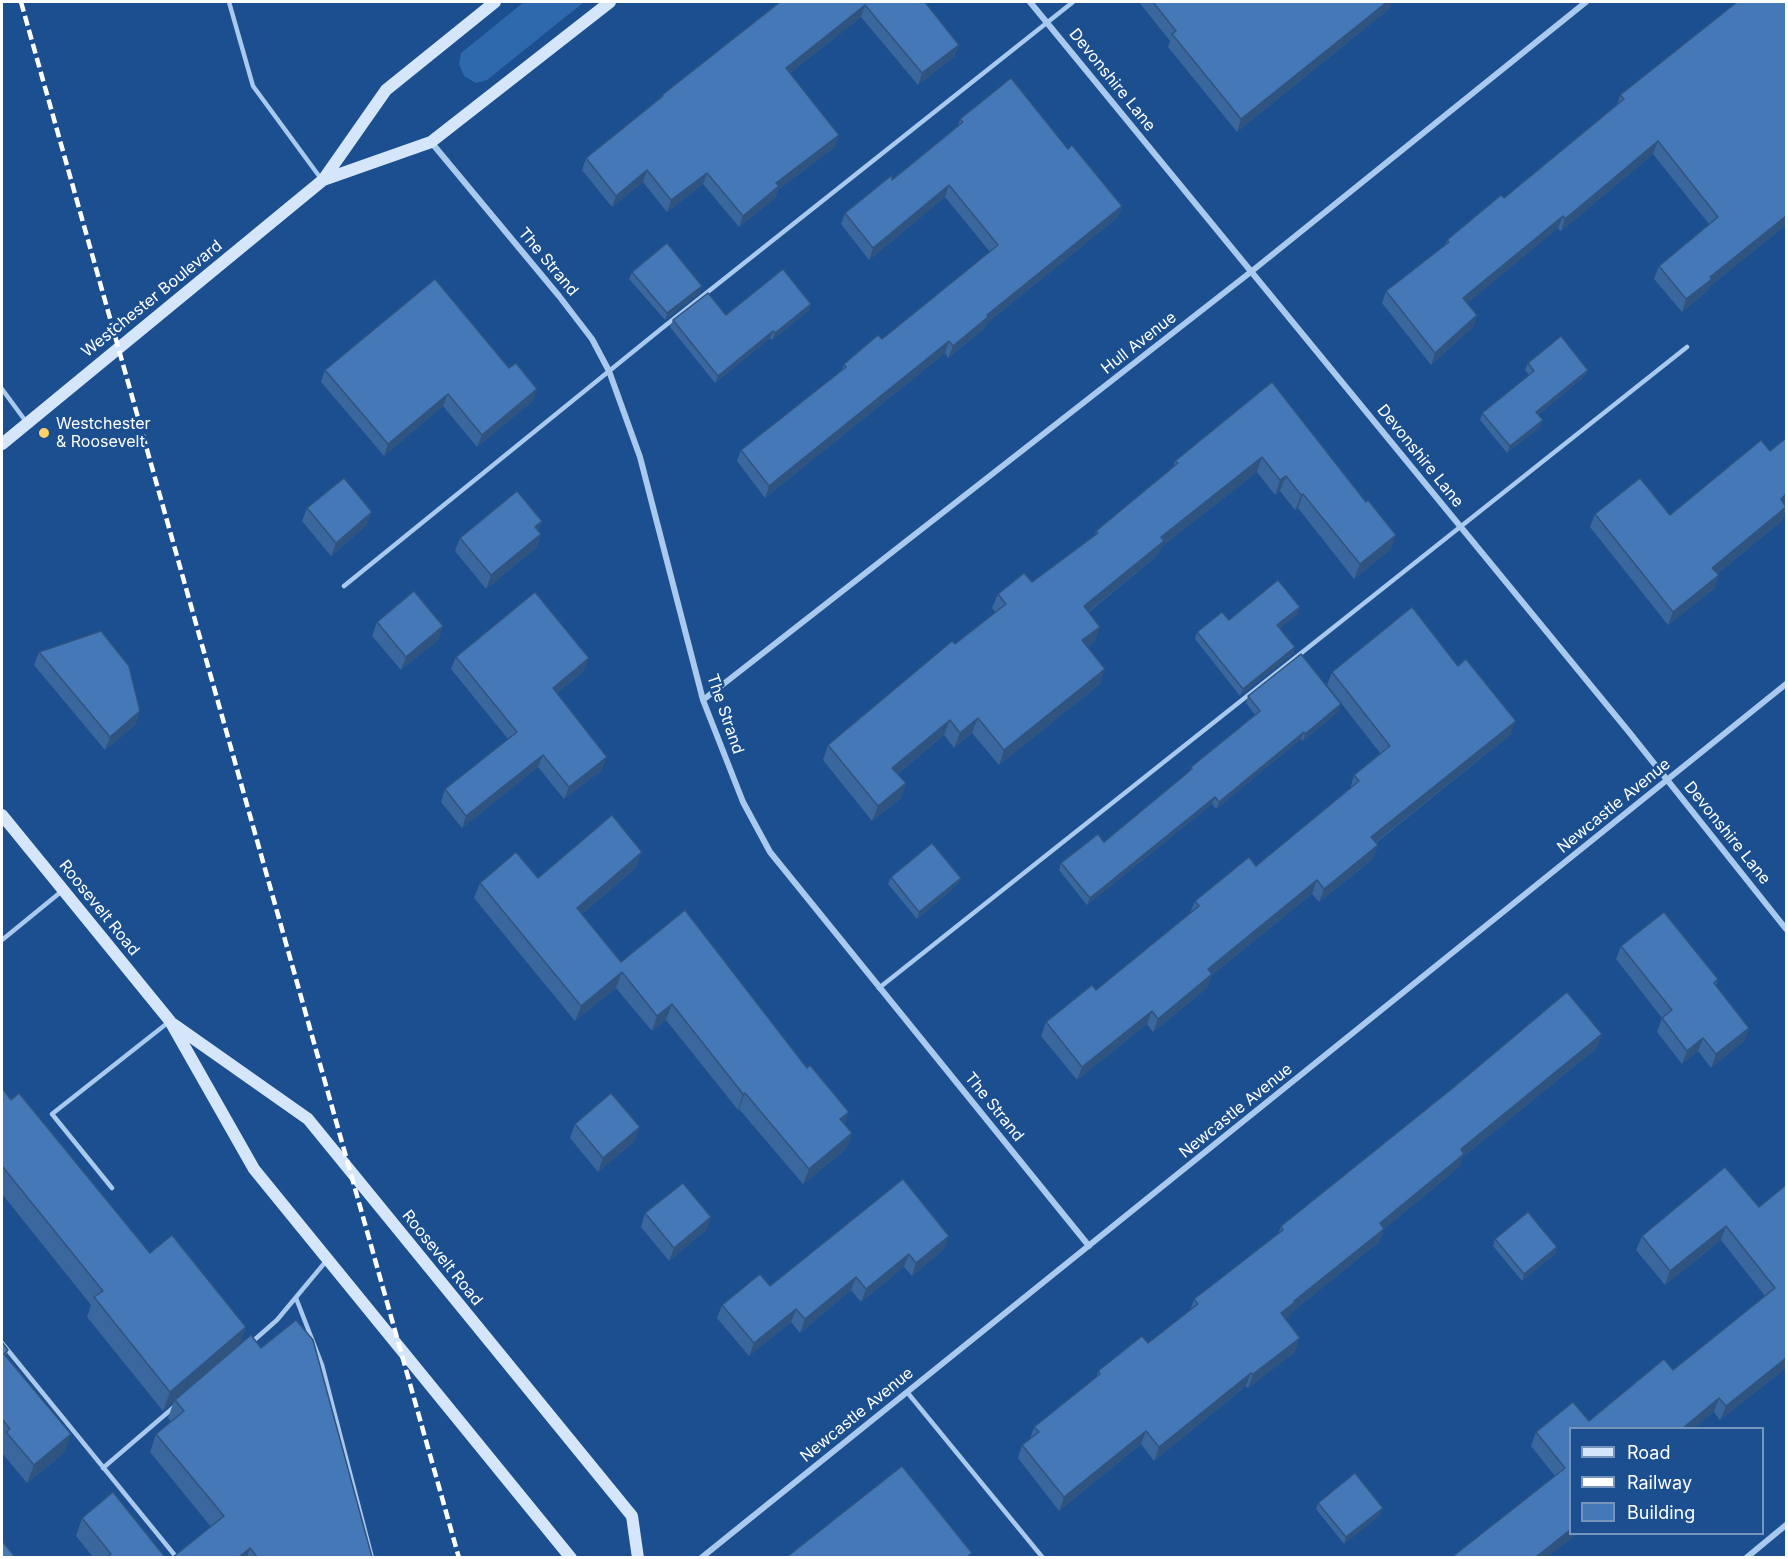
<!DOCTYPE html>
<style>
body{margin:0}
#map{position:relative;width:1788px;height:1559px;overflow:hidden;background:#1b4f8f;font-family:Inter,sans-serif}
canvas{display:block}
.frame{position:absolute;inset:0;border:3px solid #fff;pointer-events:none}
.legend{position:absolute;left:1569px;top:1427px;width:195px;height:108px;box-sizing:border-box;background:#1b4f8f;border:2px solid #7695bc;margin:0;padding:8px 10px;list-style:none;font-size:18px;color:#fff}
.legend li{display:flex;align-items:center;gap:12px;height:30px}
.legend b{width:30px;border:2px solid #7695bc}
</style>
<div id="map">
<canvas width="1788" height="1559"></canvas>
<div class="frame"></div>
<ul class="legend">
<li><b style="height:8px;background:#d6e6fa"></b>Road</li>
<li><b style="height:8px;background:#fff"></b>Railway</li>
<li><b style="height:16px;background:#4478b7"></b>Building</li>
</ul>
</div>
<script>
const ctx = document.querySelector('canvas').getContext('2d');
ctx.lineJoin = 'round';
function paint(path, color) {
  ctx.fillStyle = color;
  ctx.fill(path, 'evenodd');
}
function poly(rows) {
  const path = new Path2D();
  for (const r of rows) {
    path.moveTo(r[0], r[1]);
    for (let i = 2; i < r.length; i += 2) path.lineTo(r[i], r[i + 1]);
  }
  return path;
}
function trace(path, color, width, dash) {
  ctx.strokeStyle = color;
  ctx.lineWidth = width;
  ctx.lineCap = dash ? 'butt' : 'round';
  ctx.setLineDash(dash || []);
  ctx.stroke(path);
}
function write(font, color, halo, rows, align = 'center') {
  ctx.font = font + ' Inter,sans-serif';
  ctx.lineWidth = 5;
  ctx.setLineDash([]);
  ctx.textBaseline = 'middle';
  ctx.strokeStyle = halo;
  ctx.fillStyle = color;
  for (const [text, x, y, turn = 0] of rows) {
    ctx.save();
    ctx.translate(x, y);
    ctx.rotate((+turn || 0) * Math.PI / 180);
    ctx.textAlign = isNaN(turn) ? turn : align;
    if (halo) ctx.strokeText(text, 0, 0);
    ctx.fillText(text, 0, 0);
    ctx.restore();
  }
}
paint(poly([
 [524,2,584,2,487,80,476,83,464,76,459,64,461,53]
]), '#2e69ad');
trace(poly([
 [229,2,253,86,322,180],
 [2,389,27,423],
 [344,586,661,329,1073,2],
 [2,940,62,891],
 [879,988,1687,347],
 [112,1188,52,1114,170,1021],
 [296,1298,322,1365,372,1558],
 [252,1342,277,1320,327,1260],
 [2,1343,177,1558],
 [907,1392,1043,1558],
 [103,1468,174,1407]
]), '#a9c9ee', 4.5);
trace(poly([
 [1030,2,1629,732,1786,929],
 [431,142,559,296,592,339,609,371,640,457,703,700,743,802,770,852,1089,1246],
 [703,700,1252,271,1586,2],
 [701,1558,1786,684],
 [1746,1558,1786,1525]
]), '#a9c9ee', 6);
trace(poly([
 [323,180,431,142,610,2],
 [2,444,323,180,386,90,495,2],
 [2,815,170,1021,254,1169,571,1558],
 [173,1024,308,1119,632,1516,638,1558]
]), '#d6e6fa', 12);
trace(poly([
 [21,2,459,1558]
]), '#fff', 4.5, [10, 4.5]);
paint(poly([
 [780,2,925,2,955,56,918,85,861,17,790,73,835,147,778,190,775,198,739,227,703,184,667,212,643,182,612,207,582,170,586,158,660,98,662,95],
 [1139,2,1392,2,1390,8,1237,132,1168,47,1170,41],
 [1786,2,1786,225,1709,287,1707,291,1682,312,1654,279,1659,266,1709,224,1653,154,1561,231,1558,228,1467,303,1477,315,1473,327,1431,365,1382,303,1386,291,1445,245,1447,240,1504,198,1617,105,1620,95],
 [960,119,1068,149,1122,206,1118,217,986,324,984,329,948,358,945,353,765,498,737,461,741,450,841,371,844,364,882,339,990,252,945,197,869,260,841,224,845,213,892,180,958,126],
 [632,272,702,286,700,293,665,320,629,279],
 [811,304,808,311,772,340,770,338,715,383,670,327,673,320,726,315],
 [1528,363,1588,370,1585,376,1538,415,1543,420,1540,427,1507,453,1480,420,1482,413,1529,375,1525,370],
 [325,370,533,401,477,447,443,406,384,456,321,382],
 [1272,382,1391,549,1354,579,1298,508,1295,510,1280,491,1275,495,1257,472,1161,547,1158,555,1089,612,1095,642,1088,647,1100,684,999,765,972,733,954,748,944,735,898,774,906,783,901,798,872,821,823,760,828,745,995,612,992,608,998,594,1032,582,1095,535,1096,531,1173,467,1175,461],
 [1785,505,1786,508,1782,521,1717,574,1719,575,1714,589,1668,625,1590,527,1595,514,1670,515],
 [307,508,367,525,331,556,302,521],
 [542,521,538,531,541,534,536,548,486,589,455,551,460,538],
 [1298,614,1280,628,1293,654,1240,696,1195,639,1197,632,1229,620],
 [377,622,443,626,438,640,401,670,372,636],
 [39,652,140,711,135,725,105,750,34,665],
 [456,657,584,671,557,693,602,770,564,799,538,767,462,828,441,802,445,789,508,739,451,669],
 [1332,672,1511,734,1376,843,1378,845,1373,859,1319,902,1312,894,1212,975,1207,988,1153,1032,1147,1024,1077,1080,1041,1036,1046,1022,1096,990,1190,913,1195,901,1256,866,1350,789,1354,775,1380,753,1327,685],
 [1248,696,1339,711,1303,741,1301,739,1216,809,1212,804,1087,905,1059,870,1061,863,1104,842,1189,772,1191,767,1255,715,1246,703],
 [636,868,582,914,621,962,807,1068,849,1112,844,1124,852,1133,846,1149,803,1184,739,1109,738,1110,666,1020,652,1031,616,988,575,1021,474,898,480,883],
 [891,877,961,878,958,884,917,919,888,884],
 [1621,946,1718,979,1716,986,1749,1028,1744,1041,1711,1068,1698,1051,1682,1064,1657,1032,1662,1018,1616,959],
 [1597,1048,1463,1157,1459,1167,1384,1229,1379,1242,1291,1313,1290,1316,1286,1319,1295,1352,1248,1388,1246,1386,1154,1461,1141,1444,1059,1511,1018,1458,1022,1445,1030,1439,1034,1427,1096,1378,1098,1371,1148,1343,1190,1311,1194,1299,1278,1234,1281,1226],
 [2,1088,150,1253,246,1327,239,1345,372,1557,173,1557,211,1527,150,1452,156,1434,171,1422,168,1418,174,1401,163,1411,87,1317,91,1305,2,1194],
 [575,1124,635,1141,598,1172,570,1138],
 [903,1179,944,1249,912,1276,904,1267,861,1302,851,1290,800,1333,791,1322,749,1356,717,1318,722,1305,770,1286],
 [1786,1185,1786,1368,1720,1420,1714,1412,1570,1428,1570,1533,1555,1476,1531,1446,1536,1432,1589,1421,1673,1370,1765,1296,1721,1240,1665,1285,1636,1250,1642,1236,1759,1207],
 [645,1213,711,1217,706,1230,669,1261,641,1227],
 [1495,1239,1557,1247,1555,1254,1522,1281,1493,1246],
 [2,1342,8,1350,6,1357,64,1453,27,1483,2,1453],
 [1318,1503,1380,1515,1344,1544,1316,1509],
 [82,1518,165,1557,93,1557,76,1536]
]), '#3a679d');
paint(poly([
 [1386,2,1392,2,1390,8,1237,132,1241,119],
 [865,5,861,17,782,79,786,68],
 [959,45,955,56,918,85,922,73],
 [839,135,835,147,778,190,775,198,739,227,743,216,776,183],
 [1658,141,1653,154,1561,231,1565,219],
 [647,170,643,182,612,207,616,196],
 [707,173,703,184,667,212,671,200],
 [949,185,945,197,869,260,873,248],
 [1122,206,1118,217,986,324,984,329,948,358,953,346,987,315],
 [1563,216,1558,228,1458,311,1463,298],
 [1786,216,1786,225,1709,287,1707,291,1682,312,1686,299,1710,277],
 [702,286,700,293,665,320,667,313],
 [811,304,808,311,772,340,775,333],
 [1477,315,1473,327,1431,365,1435,353],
 [773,331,770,338,715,383,718,376],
 [949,341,945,353,765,498,769,486],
 [1588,370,1585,376,1533,419,1536,412],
 [537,389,533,401,477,447,482,435],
 [448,394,443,406,384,456,388,444],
 [1543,420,1540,427,1507,453,1510,446],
 [1262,457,1257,472,1161,547,1158,555,1078,620,1084,606,1161,537],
 [1286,476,1280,491,1275,495,1280,480],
 [1303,494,1298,508,1295,510,1301,495],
 [1786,494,1786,504,1776,513,1781,499],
 [1786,507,1782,521,1708,581,1712,568],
 [372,512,367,525,331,556,336,543],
 [542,521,537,534,535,527],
 [541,534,536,548,486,589,491,575],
 [1396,535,1391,549,1354,579,1360,564],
 [1719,575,1714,589,1668,625,1673,612],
 [1300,607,1298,614,1275,632,1277,625],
 [443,626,438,640,401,670,406,657],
 [1100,627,1095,642,1077,655,1082,640],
 [1295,647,1293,654,1240,696,1243,689],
 [589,658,584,671,548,700,553,688],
 [1105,669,1100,684,999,765,1004,750],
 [1341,704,1339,711,1303,741,1305,734],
 [140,711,135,725,105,750,110,737],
 [978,718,972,733,954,748,960,733],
 [950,720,944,735,887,783,892,768],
 [1516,721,1511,734,1366,850,1371,837],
 [1304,732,1301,739,1216,809,1219,802],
 [543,755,538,767,462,828,466,816],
 [607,757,602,770,564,799,569,787],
 [906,783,901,798,872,821,878,806],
 [1215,797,1212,804,1087,905,1090,898],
 [1378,845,1373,859,1319,902,1324,889],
 [642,852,636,868,571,923,577,908],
 [961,878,958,884,917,919,919,912],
 [1317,880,1312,894,1212,975,1207,988,1153,1032,1158,1019,1208,969],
 [622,972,616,988,575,1021,581,1006],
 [672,1004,666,1020,652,1031,657,1016],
 [1152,1011,1147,1024,1077,1080,1082,1067],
 [1749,1028,1744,1041,1711,1068,1716,1054],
 [1602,1034,1597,1048,1463,1157,1459,1167,1384,1229,1379,1242,1291,1313,1290,1316,1276,1327,1281,1313,1294,1301,1461,1149],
 [1703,1038,1698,1051,1682,1064,1687,1051],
 [745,1093,739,1109,738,1110,743,1094],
 [849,1112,843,1127,840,1119],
 [640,1127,635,1141,598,1172,603,1158],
 [852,1133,846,1149,803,1184,809,1169],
 [711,1217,706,1230,669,1261,674,1248],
 [1726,1226,1721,1240,1665,1285,1670,1271],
 [949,1236,944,1249,912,1276,916,1263],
 [1557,1247,1555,1254,1522,1281,1524,1274],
 [909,1254,904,1267,861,1302,866,1289],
 [856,1277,851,1290,800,1333,805,1319],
 [796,1309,791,1322,749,1356,754,1343],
 [246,1327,239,1347,163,1411,170,1392],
 [1300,1338,1295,1352,1248,1388,1253,1374],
 [1786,1349,1786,1368,1720,1420,1726,1406],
 [1251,1373,1246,1386,1154,1461,1159,1447],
 [1719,1398,1714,1412,1694,1428,1683,1428],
 [1146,1431,1141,1444,1059,1511,1064,1497],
 [71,1434,64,1453,27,1483,34,1465],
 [1383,1508,1380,1515,1344,1544,1346,1537],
 [1570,1530,1570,1533,1579,1533,1548,1557,1536,1557],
 [250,1548,247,1557,239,1557]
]), '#305480');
const building = poly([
 [780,2,925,2,959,45,922,73,865,5,786,68,839,135,776,183,779,186,743,216,707,173,671,200,647,170,616,196,586,158,663,96,662,95,780,2],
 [1153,2,1387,2,1241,119,1172,34,1176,31,1153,2],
 [1737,2,1786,2,1786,216,1710,277,1712,279,1686,299,1659,266,1718,217,1658,141,1565,219,1563,216,1463,298,1477,315,1435,353,1386,291,1449,242,1447,240,1501,195,1504,198,1624,99,1620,95,1737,2],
 [1011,78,1068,149,1072,145,1122,206,987,315,988,317,953,346,949,341,769,486,741,450,846,367,844,364,878,335,882,339,998,245,949,185,873,248,845,213,892,175,892,180,963,122,960,119,1011,78],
 [667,243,702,286,667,313,632,272,667,243],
 [783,269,811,304,775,333,773,331,718,376,673,320,708,293,726,315,783,269],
 [435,279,509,368,516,363,537,389,482,435,448,394,388,444,325,370,435,279],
 [1561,336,1588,370,1536,412,1543,420,1510,446,1482,413,1534,371,1528,363,1561,336],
 [1272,382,1366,502,1368,500,1396,535,1360,564,1303,494,1301,495,1286,476,1280,480,1262,457,1161,537,1164,541,1084,606,1100,627,1082,640,1105,669,1004,750,978,718,960,733,950,720,892,768,906,783,878,806,828,745,952,641,955,644,1006,604,998,594,1024,573,1032,582,1098,533,1096,531,1178,463,1175,461,1272,382],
 [1786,438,1786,494,1781,499,1786,507,1712,568,1719,575,1673,612,1595,514,1640,478,1670,515,1761,440,1770,451,1786,438],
 [344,478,372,512,336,543,307,508,344,478],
 [517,491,542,521,535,527,541,534,491,575,460,538,517,491],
 [1278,580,1300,607,1277,625,1295,647,1243,689,1197,632,1222,612,1229,620,1278,580],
 [414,591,443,626,406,657,377,622,414,591],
 [535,592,589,658,553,688,607,757,569,787,543,755,466,816,445,789,517,732,456,657,535,592],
 [1412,607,1458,666,1466,659,1516,721,1371,837,1378,845,1324,889,1317,880,1208,969,1212,974,1158,1019,1152,1011,1082,1067,1046,1022,1092,985,1096,990,1199,906,1195,901,1249,857,1256,866,1359,781,1354,775,1390,746,1332,672,1412,607],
 [101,631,129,666,140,711,110,737,39,652,101,631],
 [1301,654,1341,704,1305,734,1304,732,1219,802,1215,797,1090,898,1061,863,1098,834,1104,842,1192,769,1191,767,1260,711,1248,696,1301,654],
 [612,815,642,852,577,908,621,962,685,910,807,1068,810,1065,849,1112,840,1119,852,1133,809,1169,745,1093,743,1094,672,1004,657,1016,622,972,581,1006,480,883,516,852,538,878,612,815],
 [932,843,961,878,919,912,891,877,932,843],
 [1664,912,1718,979,1714,983,1749,1028,1716,1054,1703,1038,1687,1051,1662,1018,1672,1010,1621,946,1664,912],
 [1567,992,1602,1034,1461,1149,1464,1154,1380,1223,1384,1229,1294,1301,1295,1302,1281,1313,1300,1338,1253,1374,1251,1373,1159,1447,1146,1431,1064,1497,1022,1445,1039,1432,1034,1427,1100,1374,1098,1371,1142,1336,1148,1343,1198,1304,1194,1299,1283,1230,1281,1226,1454,1087,1567,992],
 [2,1088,11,1100,19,1093,150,1253,172,1235,246,1327,170,1392,94,1297,103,1291,2,1166,2,1088],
 [611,1093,640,1127,603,1158,575,1124,611,1093],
 [1725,1167,1759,1207,1786,1185,1786,1358,1726,1406,1719,1398,1683,1428,1570,1428,1570,1530,1536,1557,1452,1557,1565,1468,1536,1432,1573,1402,1589,1421,1664,1359,1673,1370,1775,1288,1726,1226,1670,1271,1642,1236,1725,1167],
 [903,1179,949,1236,916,1263,909,1254,866,1289,856,1277,805,1319,796,1309,754,1343,722,1305,760,1274,770,1286,903,1179],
 [683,1183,711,1217,674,1248,645,1213,683,1183],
 [1528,1212,1557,1247,1524,1274,1495,1239,1528,1212],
 [296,1320,313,1340,372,1557,257,1557,250,1548,239,1557,173,1557,224,1516,156,1434,184,1411,175,1400,251,1335,261,1348,296,1320],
 [2,1342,8,1350,4,1354,71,1434,34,1465,6,1432,10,1429,2,1419,2,1342],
 [902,1466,972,1553,967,1557,789,1557,788,1556,902,1466],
 [1355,1473,1383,1508,1346,1537,1318,1503,1355,1473],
 [113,1492,165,1557,107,1557,111,1554,82,1518,113,1492],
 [2,1541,15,1557,2,1557,2,1541]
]);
paint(building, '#4478b7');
trace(building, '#305480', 1.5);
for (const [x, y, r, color] of [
 [44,433,6,"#ffd166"]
]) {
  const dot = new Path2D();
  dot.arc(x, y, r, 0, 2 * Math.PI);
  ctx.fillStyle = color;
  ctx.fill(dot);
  trace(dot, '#1b4f8f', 2);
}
write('16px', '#fff', '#1b4f8f', [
 ["Devonshire Lane",1112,80,51],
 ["The Strand",548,262,50],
 ["Westchester Boulevard",152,299,-39],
 ["Hull Avenue",1139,343,-38],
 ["Devonshire Lane",1420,456,51],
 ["The Strand",725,714,71],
 ["Newcastle Avenue",1614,806,-39],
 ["Devonshire Lane",1727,833,51],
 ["Roosevelt Road",99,908,51],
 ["The Strand",994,1107,51],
 ["Newcastle Avenue",1236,1111,-39],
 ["Roosevelt Road",442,1258,51],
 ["Newcastle Avenue",857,1415,-39]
]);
write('16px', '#fff', '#1b4f8f', [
 ["Westchester",56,424],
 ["& Roosevelt",56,442]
], 'left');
</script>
